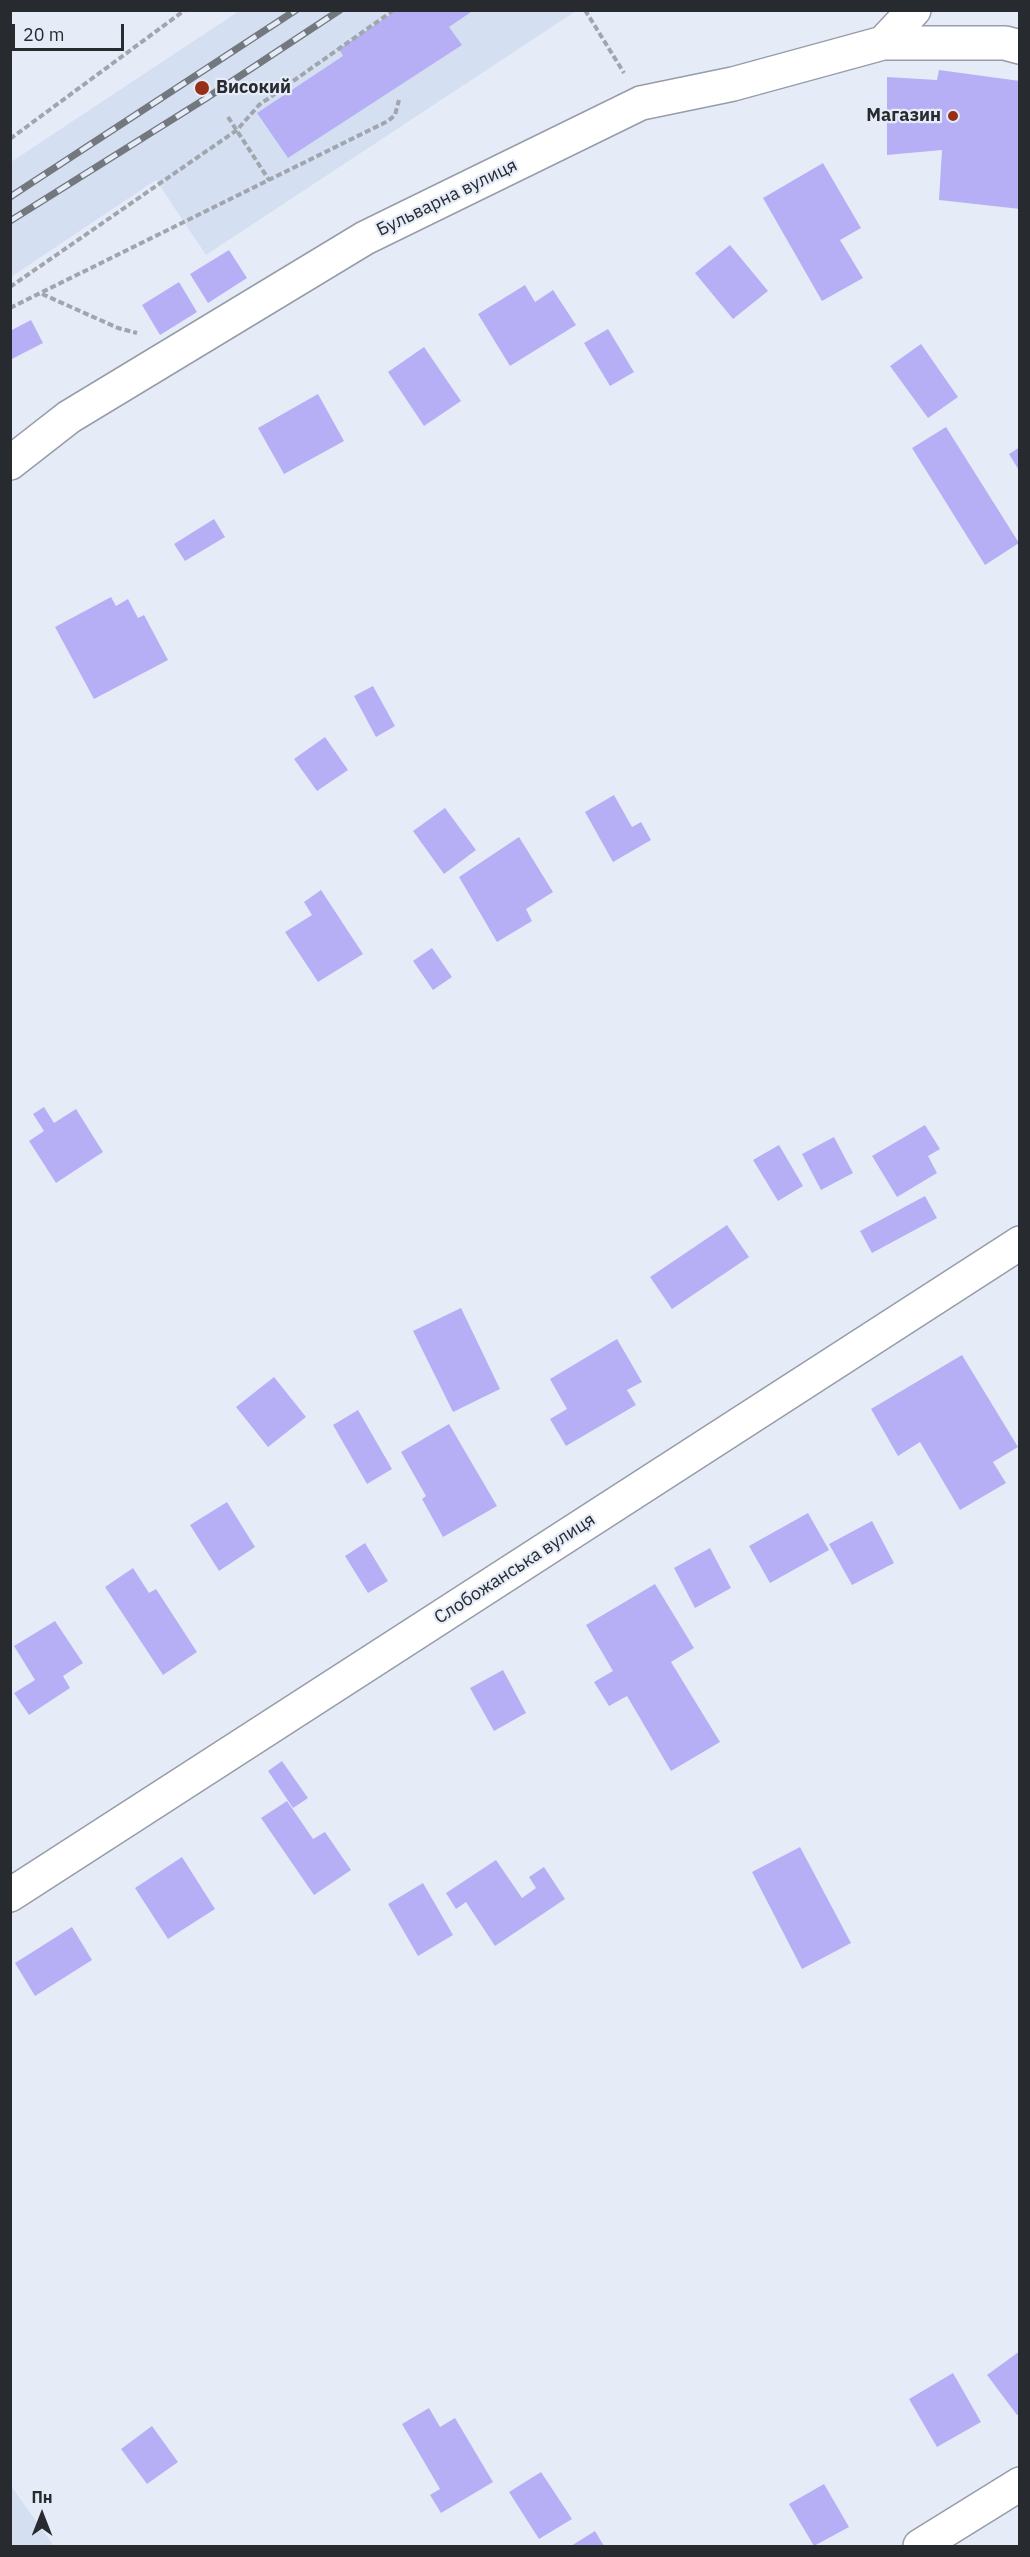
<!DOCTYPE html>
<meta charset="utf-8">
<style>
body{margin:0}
#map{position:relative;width:1030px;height:2557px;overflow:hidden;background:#e5ecf8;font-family:"IBM Plex Sans",sans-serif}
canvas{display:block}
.frame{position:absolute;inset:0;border:12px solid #272a2e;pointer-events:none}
.north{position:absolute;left:12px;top:2485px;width:60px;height:60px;-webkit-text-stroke:4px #e5ecf8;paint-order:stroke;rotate:0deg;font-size:16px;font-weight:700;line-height:24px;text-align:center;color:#272a2e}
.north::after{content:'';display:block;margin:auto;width:21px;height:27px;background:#272a2e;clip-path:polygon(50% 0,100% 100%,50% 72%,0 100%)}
.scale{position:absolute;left:12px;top:24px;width:112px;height:27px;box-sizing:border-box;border:3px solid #272a2e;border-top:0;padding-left:8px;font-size:18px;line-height:21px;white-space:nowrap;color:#272a2e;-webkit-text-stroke:4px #e5ecf8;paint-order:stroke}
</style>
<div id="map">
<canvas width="1030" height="2557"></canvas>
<div class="frame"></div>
<div class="north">Пн</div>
<div class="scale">20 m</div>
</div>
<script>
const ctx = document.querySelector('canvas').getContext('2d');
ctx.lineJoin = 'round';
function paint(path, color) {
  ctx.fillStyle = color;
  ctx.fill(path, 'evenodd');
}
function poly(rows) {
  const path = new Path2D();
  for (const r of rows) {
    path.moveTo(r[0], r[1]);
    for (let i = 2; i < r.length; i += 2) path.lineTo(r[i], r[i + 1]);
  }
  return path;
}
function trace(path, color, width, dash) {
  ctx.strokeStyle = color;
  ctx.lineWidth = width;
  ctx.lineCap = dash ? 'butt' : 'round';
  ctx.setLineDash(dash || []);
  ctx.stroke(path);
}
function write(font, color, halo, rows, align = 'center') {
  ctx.font = font + ' "IBM Plex Sans",sans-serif';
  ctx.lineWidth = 4.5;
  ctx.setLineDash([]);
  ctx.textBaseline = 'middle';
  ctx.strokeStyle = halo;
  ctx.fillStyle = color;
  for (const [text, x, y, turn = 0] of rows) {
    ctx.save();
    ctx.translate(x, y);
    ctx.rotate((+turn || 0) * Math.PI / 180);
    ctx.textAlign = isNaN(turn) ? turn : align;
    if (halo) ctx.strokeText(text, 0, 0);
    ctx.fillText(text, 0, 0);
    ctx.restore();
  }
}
paint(poly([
 [239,11,576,11,206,255,156,180,11,277,11,162],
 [11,2486,54,2546,11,2546]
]), '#d5dff2');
paint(poly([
 [397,10,474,10,449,27,462,45,288,158,257,113,343,56,339,49],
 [939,70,1020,81,1020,209,939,200,942,150,887,155,887,77,937,80],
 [823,163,861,228,840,240,863,278,822,301,763,198],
 [730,245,768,291,733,319,695,273],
 [229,250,247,278,208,303,190,274],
 [179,282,197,312,160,335,142,305],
 [525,285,535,302,553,290,576,325,510,366,478,314],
 [31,320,43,343,10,360,10,331],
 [608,329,634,372,610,386,584,343],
 [921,344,958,397,928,418,890,366],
 [424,347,461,401,424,426,388,372],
 [318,394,344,441,284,474,258,428],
 [946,427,1019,543,985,565,912,448],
 [1020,447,1020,472,1009,454],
 [214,519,225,537,185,561,174,544],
 [111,597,116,606,128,599,138,618,144,615,168,660,94,699,55,627],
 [373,686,395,726,376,737,354,696],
 [325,737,348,770,317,791,294,759],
 [614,795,632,827,641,822,651,840,613,862,585,812],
 [445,808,476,850,444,874,413,831],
 [519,837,553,892,526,909,532,921,497,942,459,877],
 [321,890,363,954,318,982,285,932,312,915,304,902],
 [432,948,452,977,433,990,413,961],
 [44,1107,54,1123,76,1109,103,1152,56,1183,29,1141,44,1131,33,1114],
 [925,1125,940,1149,928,1156,937,1173,897,1197,872,1156],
 [834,1137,853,1173,821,1190,802,1154],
 [779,1145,803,1186,778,1201,753,1160],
 [925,1196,937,1218,872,1253,860,1231],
 [727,1225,749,1257,672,1309,650,1277],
 [461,1308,500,1389,453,1412,413,1331],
 [617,1339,642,1382,627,1390,636,1405,566,1446,550,1419,567,1409,550,1379],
 [962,1355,1018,1447,993,1462,1006,1483,960,1510,920,1442,898,1456,871,1409],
 [274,1377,306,1417,268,1447,236,1407],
 [358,1410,392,1469,367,1484,333,1425],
 [449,1424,497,1506,443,1537,422,1499,426,1496,401,1452],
 [227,1502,255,1547,219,1571,190,1525],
 [808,1513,829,1550,770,1583,749,1546],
 [872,1521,894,1563,852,1585,829,1544],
 [365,1543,388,1581,368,1593,345,1556],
 [710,1548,731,1588,695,1608,674,1568],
 [133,1568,149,1593,156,1589,197,1652,163,1675,105,1587],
 [655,1584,694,1648,671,1662,720,1742,671,1771,627,1696,609,1706,594,1682,613,1671,586,1625],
 [55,1621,83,1663,63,1676,70,1688,29,1715,14,1693,35,1680,14,1646],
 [503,1670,526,1713,494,1731,470,1688],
 [282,1761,308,1798,293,1808,268,1771],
 [287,1801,313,1839,325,1832,351,1870,314,1895,261,1818],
 [800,1847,851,1943,802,1969,752,1872],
 [182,1857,215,1909,168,1939,135,1888],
 [496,1860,522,1898,536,1888,529,1877,544,1867,565,1899,495,1946,466,1902,456,1909,446,1893],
 [423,1883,453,1935,418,1956,388,1904],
 [72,1927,92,1960,35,1996,15,1963],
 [1020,2351,1020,2413,1017,2415,987,2375],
 [953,2373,981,2422,937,2447,909,2399],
 [429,2408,440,2427,455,2418,493,2482,441,2513,430,2495,440,2489,402,2424],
 [152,2426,178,2462,147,2484,121,2449],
 [541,2472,572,2519,539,2539,509,2492],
 [824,2484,849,2527,814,2546,789,2504],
 [595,2531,604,2546,571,2546]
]), '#b7aff6');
const minor = poly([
 [883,43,1005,43,1020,47],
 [10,463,69,417,365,238,641,103,733,84,883,43,914,10],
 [10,1895,1020,1243],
 [920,2546,1020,2484]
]);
trace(minor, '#969ca8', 36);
trace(poly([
 [585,10,624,73],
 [228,117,269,180],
 [10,139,185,10],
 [10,287,237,130,259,105,394,10],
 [42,294,118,328,137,333],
 [10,308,388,121,395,115,399,100]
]), '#a0a5ae', 4, [6, 3]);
trace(minor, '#fff', 33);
const rail = poly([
 [10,197,296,10],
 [10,221,205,99,340,10]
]);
trace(rail, '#73787f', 7);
trace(rail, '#e5ecf8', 4.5, [14]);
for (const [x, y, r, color] of [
 [202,88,8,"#972e18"],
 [953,116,6,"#972e18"]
]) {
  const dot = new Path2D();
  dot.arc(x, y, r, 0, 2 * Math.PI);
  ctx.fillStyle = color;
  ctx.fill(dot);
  trace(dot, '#e5ecf8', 2);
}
write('bold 18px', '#272a2e', '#e5ecf8', [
 ["Високий",216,88],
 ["Магазин",941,116,"right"]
], 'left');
write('18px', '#272a2e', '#e5ecf8', [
 ["Бульварна вулиця",447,198,-26],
 ["Слобожанська вулиця",515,1569,-33]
]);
</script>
